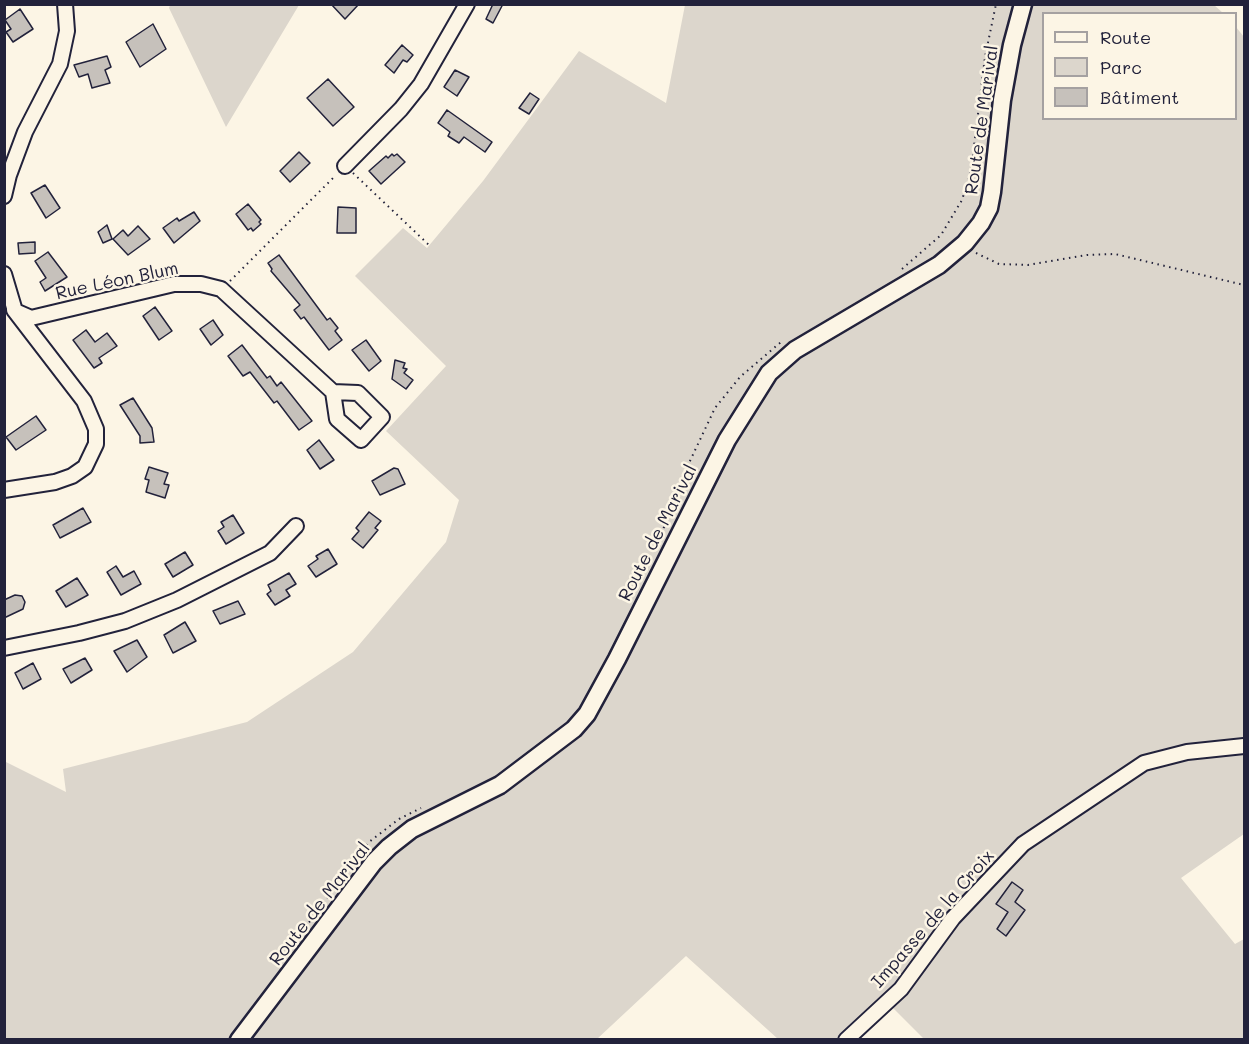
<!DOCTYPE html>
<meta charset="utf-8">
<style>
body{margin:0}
#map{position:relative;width:1249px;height:1044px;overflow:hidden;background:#fcf5e5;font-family:Mali,sans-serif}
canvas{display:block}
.frame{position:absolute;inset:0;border:6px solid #22223b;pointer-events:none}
.legend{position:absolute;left:1042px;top:12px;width:195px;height:108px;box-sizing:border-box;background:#fcf5e5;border:2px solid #a5a1a1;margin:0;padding:8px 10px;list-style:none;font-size:18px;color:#22223b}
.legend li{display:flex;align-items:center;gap:12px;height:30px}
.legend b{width:30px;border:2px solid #a5a1a1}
</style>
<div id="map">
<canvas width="1249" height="1044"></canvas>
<div class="frame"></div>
<ul class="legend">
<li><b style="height:8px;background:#fcf5e5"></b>Route</li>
<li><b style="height:16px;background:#dcd6cc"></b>Parc</li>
<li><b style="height:16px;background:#c6c1bb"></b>Bâtiment</li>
</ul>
</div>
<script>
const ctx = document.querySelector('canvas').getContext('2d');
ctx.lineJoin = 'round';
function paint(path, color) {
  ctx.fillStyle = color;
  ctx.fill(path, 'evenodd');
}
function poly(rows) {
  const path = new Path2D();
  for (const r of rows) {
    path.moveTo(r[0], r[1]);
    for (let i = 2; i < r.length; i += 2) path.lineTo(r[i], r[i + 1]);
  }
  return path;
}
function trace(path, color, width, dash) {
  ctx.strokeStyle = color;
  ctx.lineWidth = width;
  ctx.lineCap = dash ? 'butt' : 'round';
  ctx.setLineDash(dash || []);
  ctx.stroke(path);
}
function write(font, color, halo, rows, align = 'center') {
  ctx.font = font + ' Mali,sans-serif';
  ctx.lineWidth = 5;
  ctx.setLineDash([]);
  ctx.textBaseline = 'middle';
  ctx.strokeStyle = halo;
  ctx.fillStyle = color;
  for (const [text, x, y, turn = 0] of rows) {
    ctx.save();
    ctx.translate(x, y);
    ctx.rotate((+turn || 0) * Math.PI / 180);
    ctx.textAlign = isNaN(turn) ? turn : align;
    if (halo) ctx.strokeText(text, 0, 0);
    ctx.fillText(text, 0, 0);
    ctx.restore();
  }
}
paint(poly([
 [170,5,299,5,226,127,169,8],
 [685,5,1214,5,1223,13,1044,14,1044,118,1236,118,1236,27,1244,37,1244,834,1181,878,1235,944,1244,939,1244,1039,924,1039,883,998,837,1039,778,1039,686,956,597,1039,5,1039,4,761,66,792,63,769,247,722,353,652,446,542,459,500,386,431,446,366,355,276,403,228,427,248,483,181,579,51,666,103]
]), '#dcd6cc');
const building = poly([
 [331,4,359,4,345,19,331,4],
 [493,4,503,4,493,23,486,19,493,4],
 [20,9,33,29,13,42,6,32,11,29,5,20,20,9],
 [153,24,166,49,140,67,126,42,153,24],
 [402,45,413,55,407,62,403,60,394,73,385,65,402,45],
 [107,56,111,67,105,70,110,83,92,88,88,74,79,77,74,65,107,56],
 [455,70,469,77,457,96,444,87,455,70],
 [328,79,354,107,333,126,307,98,328,79],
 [530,93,539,99,529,114,519,108,530,93],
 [447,110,492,142,485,152,464,137,459,143,448,136,450,132,438,123,447,110],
 [299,152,310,163,290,182,280,171,299,152],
 [392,154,394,156,397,154,405,162,381,184,369,171,386,156,388,158,392,154],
 [45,185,60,208,46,218,31,193,45,185],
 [248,204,261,220,259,222,261,224,253,231,251,228,248,230,236,214,248,204],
 [338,207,356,208,356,233,337,233,338,207],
 [194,212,200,221,174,243,163,228,177,218,179,221,194,212],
 [107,225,112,239,103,243,98,232,107,225],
 [138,226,150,239,128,255,113,239,123,230,128,236,138,226],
 [35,242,35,253,19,254,18,243,35,242],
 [48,252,67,277,45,291,40,282,46,278,35,261,48,252],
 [279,255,327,320,330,318,338,328,335,331,342,340,329,350,304,317,301,319,294,310,300,305,271,271,272,269,268,263,279,255],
 [155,307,172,331,159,340,143,316,155,307],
 [213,320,223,335,211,345,200,329,213,320],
 [86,330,95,342,107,333,117,346,99,358,102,363,94,368,73,340,86,330],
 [366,340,381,361,369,371,352,350,366,340],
 [242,345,267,378,270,376,277,386,281,382,312,421,299,430,277,401,274,403,250,372,243,376,228,356,242,345],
 [395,360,405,363,403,368,407,369,404,373,413,380,406,389,392,379,395,360],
 [133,398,152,428,154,442,140,443,140,436,120,405,133,398],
 [36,416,46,430,16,450,6,437,36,416],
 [319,440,334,460,320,469,307,450,319,440],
 [149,467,168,473,164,484,169,485,165,498,146,492,149,480,145,479,149,467],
 [394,468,398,469,405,484,380,495,372,481,394,468],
 [83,508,91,522,60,538,53,525,83,508],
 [369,512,381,521,375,528,378,530,363,548,352,539,359,531,356,528,369,512],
 [233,515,244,533,226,544,218,531,224,527,221,522,233,515],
 [328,549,337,564,316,577,308,566,318,559,316,556,328,549],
 [185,552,193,565,173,577,165,564,185,552],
 [116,566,123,577,134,571,141,584,121,595,107,572,116,566],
 [289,573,296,584,286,590,290,596,275,605,267,594,271,591,268,585,289,573],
 [77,578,88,595,66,607,56,591,77,578],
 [15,595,22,596,25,602,23,609,4,618,4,600,15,595],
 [238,601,245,614,220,624,213,611,238,601],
 [185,622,196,641,173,653,164,635,185,622],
 [137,640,147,657,127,672,114,651,137,640],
 [85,658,92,670,71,683,63,669,85,658],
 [33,663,41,679,23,689,15,673,33,663],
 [1012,882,1023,890,1015,902,1025,910,1006,936,997,929,1008,912,996,904,1012,882]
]);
paint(building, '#c6c1bb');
trace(building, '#22223b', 1.5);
const minor = poly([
 [345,166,401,109,421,84,467,4],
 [4,196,9,175,25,132,60,64,67,31,65,4],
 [4,274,15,311,31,318,174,284,201,284,221,289,333,392,337,419,361,440,382,417,358,393,333,392],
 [4,490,55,482,72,476,85,467,96,444,96,429,84,401,14,310],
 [4,648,79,633,125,621,177,600,270,553,296,526],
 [846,1040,901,989,953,918,1023,844,1144,763,1187,752,1244,746]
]);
const major = poly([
 [239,1040,374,862,389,847,412,829,500,785,574,729,587,714,617,659,727,440,769,373,795,350,939,265,965,243,981,223,989,208,992,192,1002,100,1012,45,1023,4]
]);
trace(minor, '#22223b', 18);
trace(major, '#22223b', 21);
trace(poly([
 [353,173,429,245],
 [976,253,999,264,1028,265,1087,255,1115,254,1244,285],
 [902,269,941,235,962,200,971,171,985,57,996,4],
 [230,281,336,175],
 [657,545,689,463,715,408,740,377,781,342],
 [284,956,369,842,399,819,421,808]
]), '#22223b', 2, [1.5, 4.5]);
trace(minor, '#fcf5e5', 14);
trace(major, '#fcf5e5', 16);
write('18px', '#22223b', '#fcf5e5', [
 ["Route de Marival",982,120,-82],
 ["Rue Léon Blum",117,281,-12],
 ["Route de Marival",658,533,-63],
 ["Route de Marival",320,904,-52],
 ["Impasse de la Croix",933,919,-49]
]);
</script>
